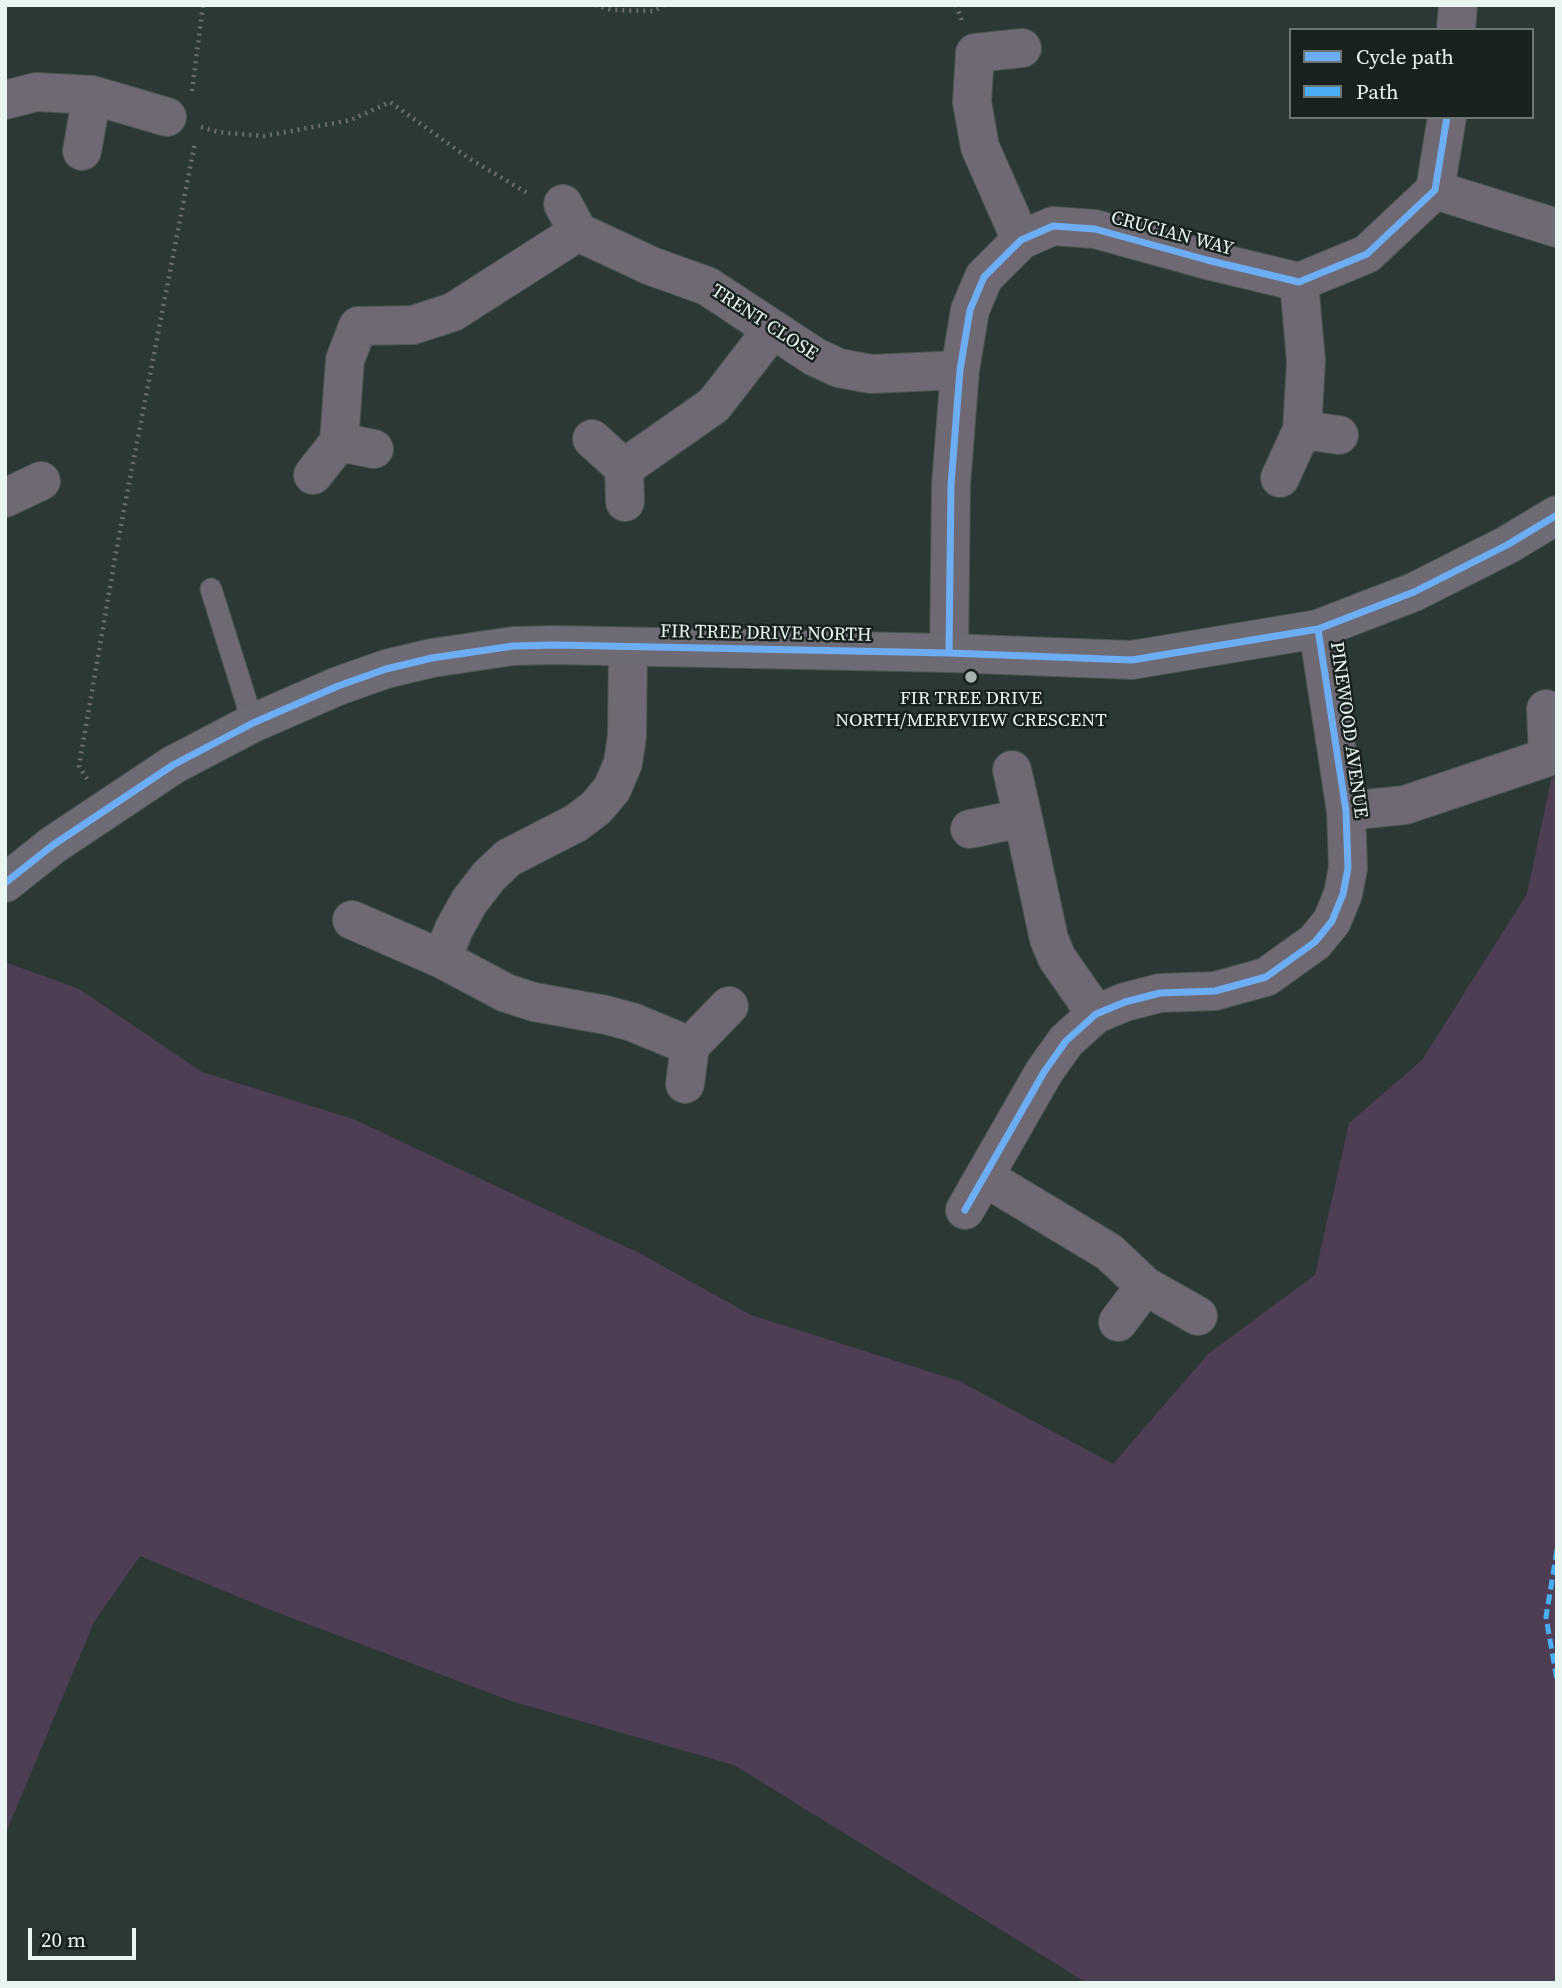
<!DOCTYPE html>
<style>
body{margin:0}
#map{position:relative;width:1562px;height:1988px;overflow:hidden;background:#2c3834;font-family:"Source Serif 4",serif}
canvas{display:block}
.frame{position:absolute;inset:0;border:7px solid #e9f5f0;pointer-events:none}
.legend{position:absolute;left:1289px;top:28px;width:245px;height:91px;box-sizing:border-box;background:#18211e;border:2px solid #6c7672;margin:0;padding:9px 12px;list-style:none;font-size:21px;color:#e9f5f0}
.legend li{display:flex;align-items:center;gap:14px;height:35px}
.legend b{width:35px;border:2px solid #6c7672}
.scale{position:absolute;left:28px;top:1928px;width:108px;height:32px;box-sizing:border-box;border:4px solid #e9f5f0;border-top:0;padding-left:9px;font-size:21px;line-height:24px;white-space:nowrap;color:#e9f5f0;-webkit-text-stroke:5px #18211e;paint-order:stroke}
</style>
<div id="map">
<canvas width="1562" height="1988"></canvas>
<div class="frame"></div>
<ul class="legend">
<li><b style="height:9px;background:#6dadf4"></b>Cycle path</li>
<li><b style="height:9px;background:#49aef6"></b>Path</li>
</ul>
<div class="scale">20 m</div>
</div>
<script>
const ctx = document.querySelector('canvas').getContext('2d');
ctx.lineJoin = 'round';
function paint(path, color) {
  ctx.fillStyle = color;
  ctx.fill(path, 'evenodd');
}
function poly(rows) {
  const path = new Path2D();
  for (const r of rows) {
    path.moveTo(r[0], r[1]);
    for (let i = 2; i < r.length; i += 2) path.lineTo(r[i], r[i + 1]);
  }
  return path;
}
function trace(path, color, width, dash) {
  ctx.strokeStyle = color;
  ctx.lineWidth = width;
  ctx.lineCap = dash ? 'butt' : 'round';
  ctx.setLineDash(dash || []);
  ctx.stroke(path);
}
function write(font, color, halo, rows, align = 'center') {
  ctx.font = font + ' "Source Serif 4",serif';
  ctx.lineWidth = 5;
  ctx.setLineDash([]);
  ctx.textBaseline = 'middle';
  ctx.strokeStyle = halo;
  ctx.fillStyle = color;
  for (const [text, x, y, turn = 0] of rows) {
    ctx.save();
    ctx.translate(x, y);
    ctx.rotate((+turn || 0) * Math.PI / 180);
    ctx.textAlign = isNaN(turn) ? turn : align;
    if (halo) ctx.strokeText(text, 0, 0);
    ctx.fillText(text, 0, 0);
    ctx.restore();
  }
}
paint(poly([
 [1557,772,1557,1983,1087,1983,734,1765,511,1701,263,1607,140,1556,94,1622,5,1835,5,962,79,989,202,1072,353,1119,641,1254,751,1315,959,1381,1113,1464,1208,1354,1315,1275,1349,1123,1422,1060,1527,894,1551,780]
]), '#4e3e54');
const lane = poly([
 [211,589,253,723]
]);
const street = poly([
 [1456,30,1458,5],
 [5,100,36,92,92,95,167,117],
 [82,151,92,95],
 [1435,190,1557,228],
 [578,232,651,266,707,286,815,357,839,368,871,374,960,370],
 [1021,240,980,147,972,102,975,53,1022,48],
 [1302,430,1339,435],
 [592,439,624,468,714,405,772,330],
 [339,442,345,360,358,326,413,325,453,312,578,232,563,204],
 [624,468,625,502],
 [313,475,339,442,374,449],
 [1280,478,1302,430,1306,361,1299,282],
 [5,498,41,481],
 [628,647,627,736,623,763,612,789,596,808,576,823,508,858,489,876,469,902,454,929,442,959,506,993,534,1002,606,1015,632,1022,690,1046],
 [949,653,951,485,960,370,970,310,984,277,1021,240,1053,226,1095,229,1207,260,1299,282,1367,254,1435,190,1447,117],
 [1346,811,1405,805,1548,757,1546,709],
 [1023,818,1049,939,1057,958,1096,1014],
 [970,829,1023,818,1012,770],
 [352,920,442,959],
 [685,1084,690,1046,729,1006],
 [986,1178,1109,1252,1145,1286],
 [965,1210,1044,1072,1066,1041,1096,1014,1125,1002,1160,993,1215,991,1266,977,1315,942,1332,921,1343,894,1348,868,1346,811,1318,629],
 [1118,1322,1145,1286,1198,1316]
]);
const secondary = poly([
 [5,883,53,845,173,765,253,723,338,686,386,669,432,658,513,646,556,645,949,653,1132,660,1318,629,1414,592,1507,545,1557,515]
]);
trace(lane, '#4b5551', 23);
trace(street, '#4b5551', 40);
trace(secondary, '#4b5551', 40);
trace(poly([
 [595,5,612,10,655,11,664,5],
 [956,5,962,21],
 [192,91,203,5],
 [201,127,218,132,264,136,351,120,390,102,470,159,529,194],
 [87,779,79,766,118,541,195,142]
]), '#6c6e70', 4.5, [2, 5]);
trace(lane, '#6e6972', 21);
trace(street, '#6e6972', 38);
trace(secondary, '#6f6b74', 38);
trace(poly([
 [1557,1550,1546,1617,1557,1680]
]), '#49aef6', 5, [10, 5]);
trace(poly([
 [949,653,951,485,960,370,970,310,984,277,1021,240,1053,226,1095,229,1207,260,1299,282,1367,254,1435,190,1447,117],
 [5,883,53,845,173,765,253,723,338,686,386,669,432,658,513,646,556,645,949,653,1132,660,1318,629,1414,592,1507,545,1557,515],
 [965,1210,1044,1072,1066,1041,1096,1014,1125,1002,1160,993,1215,991,1266,977,1315,942,1332,921,1343,894,1348,868,1346,811,1318,629]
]), '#6dadf4', 7);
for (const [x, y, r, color] of [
 [971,677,7,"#a7b3ae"]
]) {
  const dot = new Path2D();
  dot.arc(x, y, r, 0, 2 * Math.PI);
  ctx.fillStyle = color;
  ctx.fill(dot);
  trace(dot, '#18211e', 2.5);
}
write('19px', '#e9f5f0', '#18211e', [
 ["CRUCIAN WAY",1172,234,15],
 ["TRENT CLOSE",764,323,33],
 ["FIR TREE DRIVE NORTH",766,634,1],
 ["PINEWOOD AVENUE",1348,730,82]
]);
write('19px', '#e9f5f0', '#18211e', [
 ["FIR TREE DRIVE",971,699],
 ["NORTH/MEREVIEW CRESCENT",971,721]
]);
</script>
